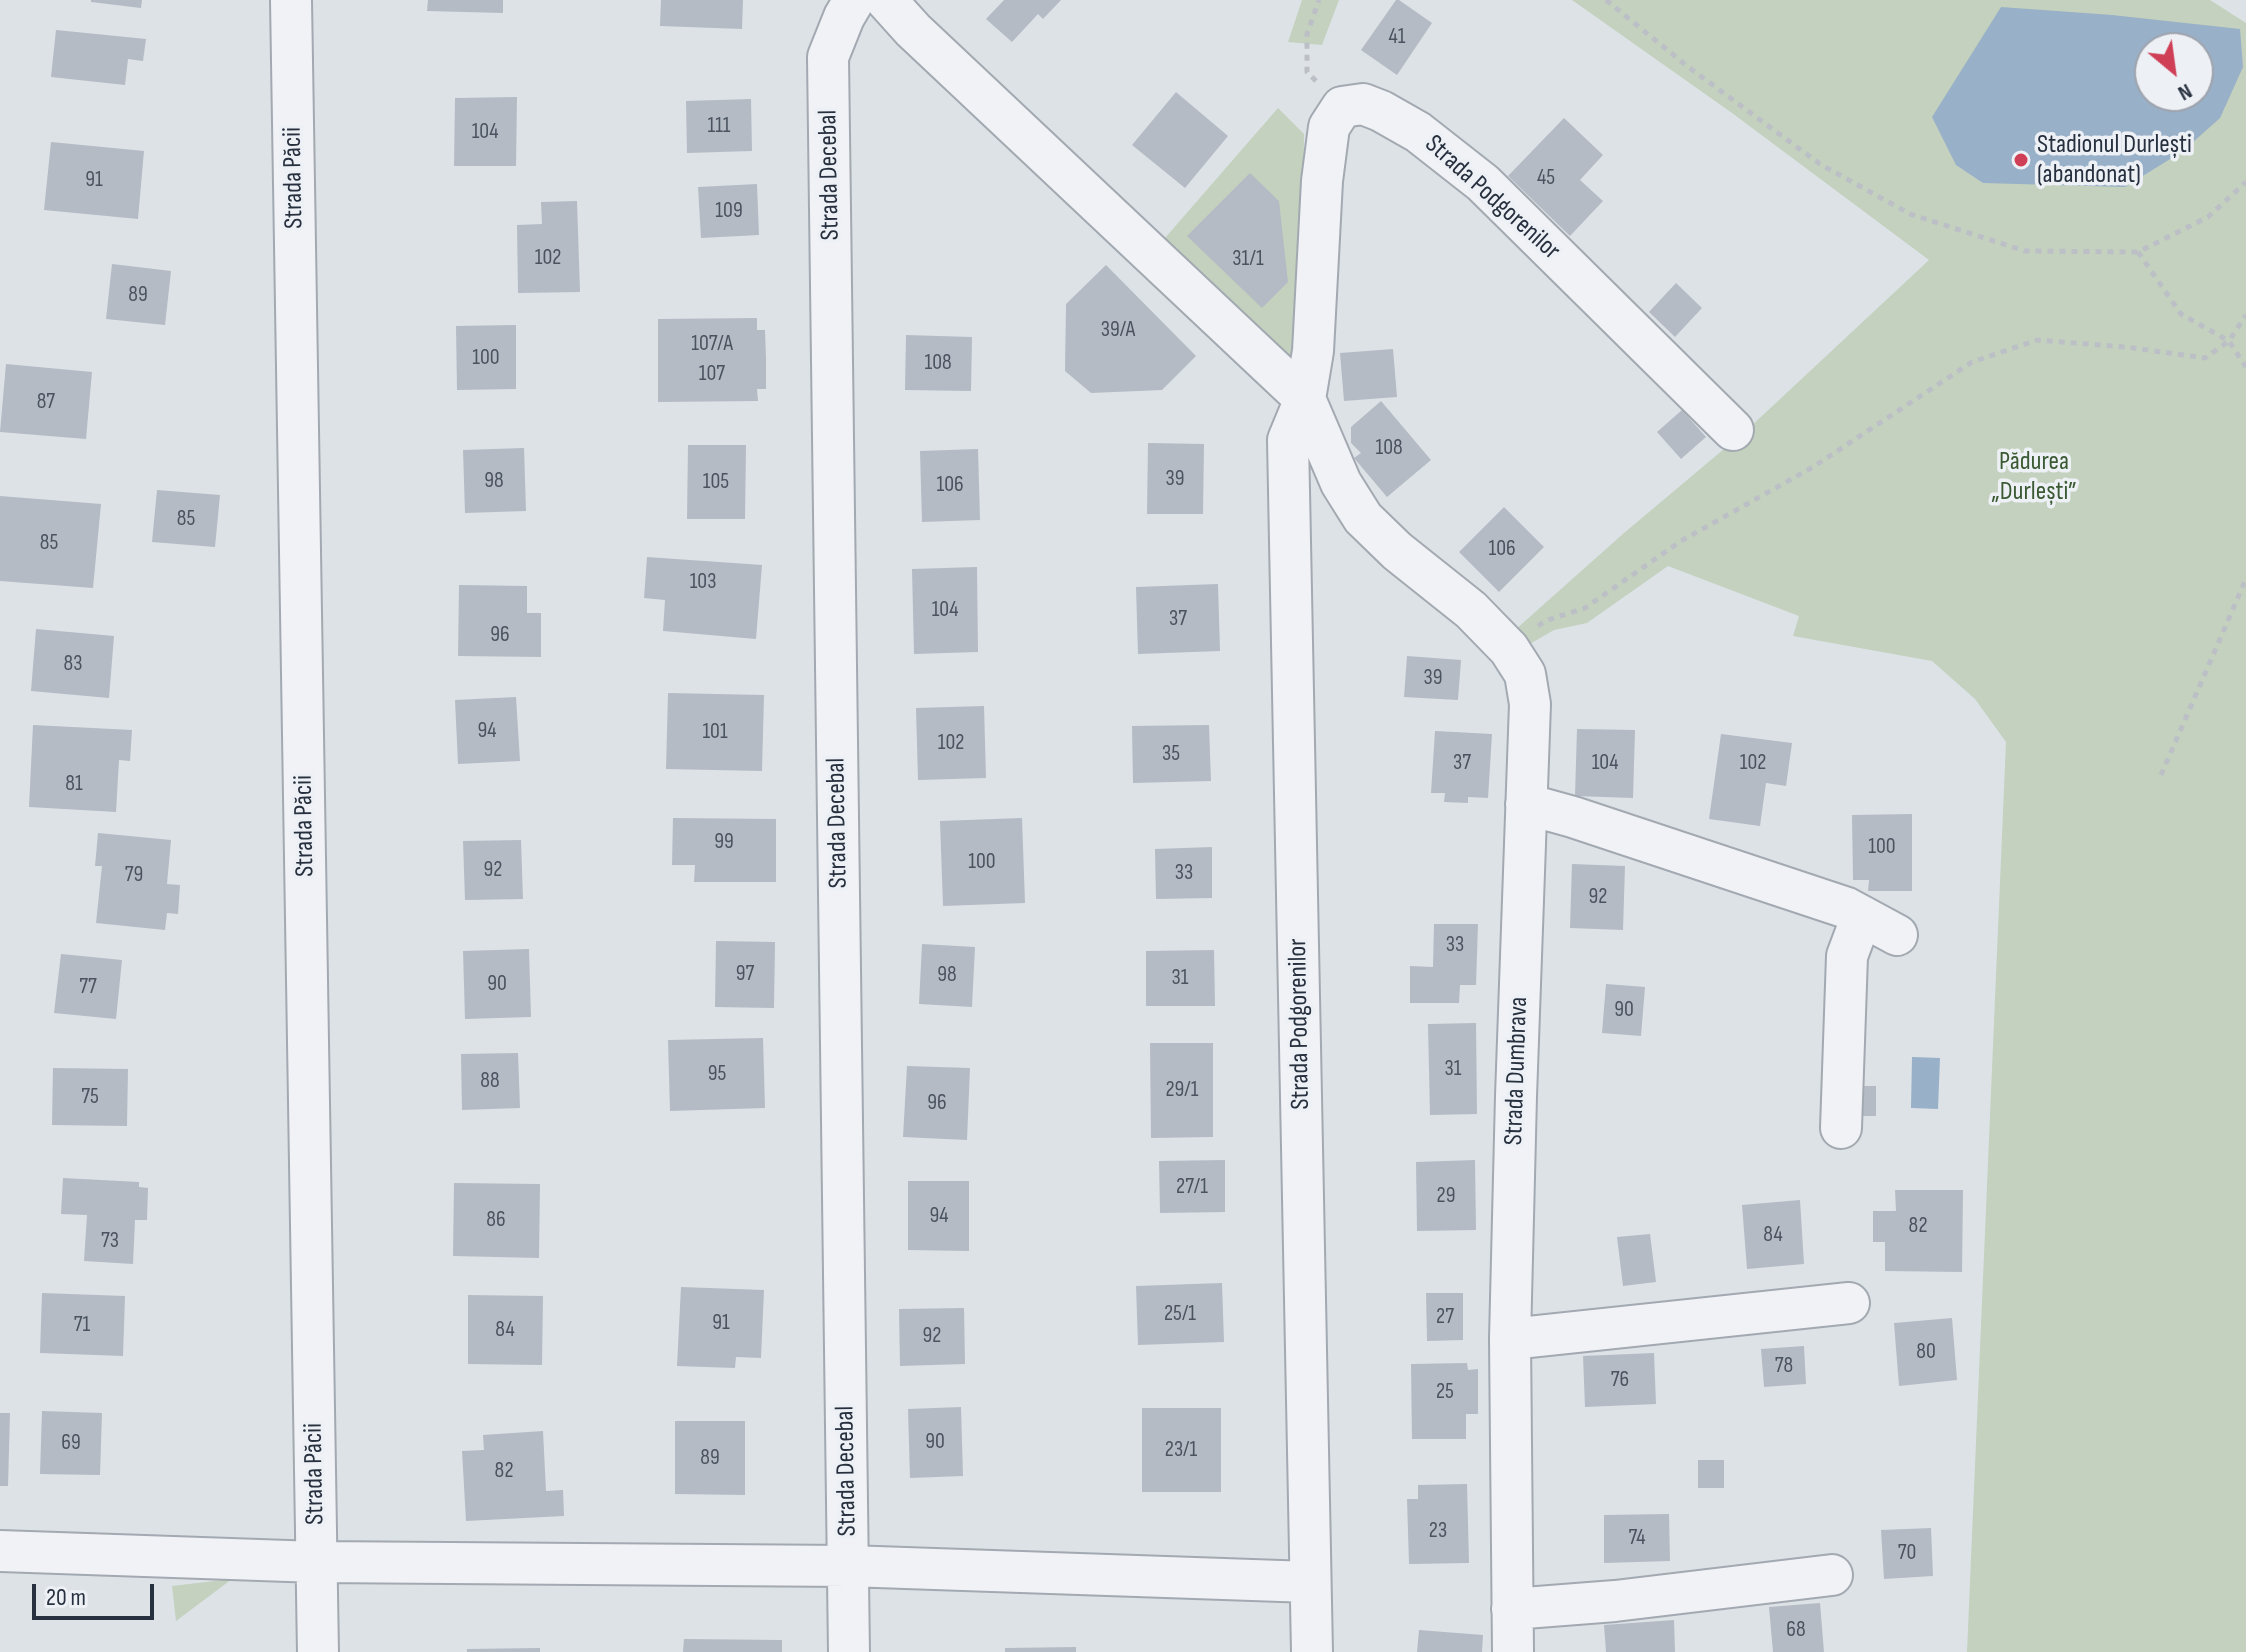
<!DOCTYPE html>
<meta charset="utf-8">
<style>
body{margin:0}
#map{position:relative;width:2246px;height:1652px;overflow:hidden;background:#dde2e7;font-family:"Sofia Sans Condensed",sans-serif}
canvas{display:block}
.north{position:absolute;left:2134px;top:32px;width:80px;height:80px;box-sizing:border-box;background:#edf0f5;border:2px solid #9ea3ac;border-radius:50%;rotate:151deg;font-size:22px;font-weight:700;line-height:32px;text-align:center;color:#27303e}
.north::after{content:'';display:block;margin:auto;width:28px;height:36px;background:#cf4057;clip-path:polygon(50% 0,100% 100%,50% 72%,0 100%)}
.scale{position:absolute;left:32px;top:1584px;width:122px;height:36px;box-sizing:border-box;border:4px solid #27303e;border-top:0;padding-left:10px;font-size:24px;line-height:28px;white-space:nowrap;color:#27303e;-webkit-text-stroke:6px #edf0f5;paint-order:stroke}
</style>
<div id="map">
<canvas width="2246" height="1652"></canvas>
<div class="north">N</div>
<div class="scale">20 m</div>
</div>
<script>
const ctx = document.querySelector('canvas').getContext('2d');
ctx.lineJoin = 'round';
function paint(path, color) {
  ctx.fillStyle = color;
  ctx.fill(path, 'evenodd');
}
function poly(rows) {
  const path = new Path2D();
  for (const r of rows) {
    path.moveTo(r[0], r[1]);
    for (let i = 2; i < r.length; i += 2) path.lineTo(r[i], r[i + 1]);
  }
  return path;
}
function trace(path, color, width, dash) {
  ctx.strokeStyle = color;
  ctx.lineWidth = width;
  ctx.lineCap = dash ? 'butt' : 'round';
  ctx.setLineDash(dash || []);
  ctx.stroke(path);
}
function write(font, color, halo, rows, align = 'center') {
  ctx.font = font + ' "Sofia Sans Condensed",sans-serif';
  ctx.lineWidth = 7;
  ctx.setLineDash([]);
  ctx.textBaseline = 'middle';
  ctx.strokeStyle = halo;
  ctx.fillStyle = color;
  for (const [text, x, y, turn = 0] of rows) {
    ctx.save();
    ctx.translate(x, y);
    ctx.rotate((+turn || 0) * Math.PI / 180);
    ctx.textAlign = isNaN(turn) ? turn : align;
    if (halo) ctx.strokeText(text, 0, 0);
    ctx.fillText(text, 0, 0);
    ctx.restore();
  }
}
paint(poly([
 [1302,0,1339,0,1322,45,1288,42],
 [1572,0,2210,0,2246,23,2246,1652,1967,1652,2006,742,1975,699,1932,661,1793,636,1799,616,1668,566,1587,623,1554,630,1528,645,1515,630,1624,533,1749,428,1929,260,1732,113],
 [2150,48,2198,48,2198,96,2150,96],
 [1278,108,1304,134,1302,336,1289,358,1165,238],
 [232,1579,176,1621,172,1586]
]), '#c3d1be');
paint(poly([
 [2001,7,2112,15,2240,29,2243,67,2220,118,2183,151,2125,187,1983,183,1956,165,1932,117],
 [2198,48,2198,96,2150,96,2150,48],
 [1912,1057,1940,1058,1938,1109,1911,1108]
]), '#98b0c8');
paint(poly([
 [91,0,142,0,141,8,91,2],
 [428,0,503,0,503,13,427,11],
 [661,0,743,0,742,29,660,26],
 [1004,0,1061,0,1043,19,1038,14,1012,42,986,19],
 [1396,0,1399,0,1432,23,1397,75,1361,50],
 [56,30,146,39,143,61,128,59,125,85,51,77],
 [1176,92,1228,136,1185,188,1132,145],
 [517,97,516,166,454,166,455,98],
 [751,99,752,151,687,153,686,101],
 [1564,118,1603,155,1580,180,1603,201,1570,236,1508,176],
 [51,142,144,151,138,219,44,210],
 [1250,173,1279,201,1288,282,1262,308,1187,236],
 [757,184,759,235,701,238,698,187],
 [577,201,580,292,518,293,517,225,542,224,541,202],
 [112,264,171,271,165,325,106,319],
 [1106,265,1196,356,1162,390,1091,393,1065,371,1066,304],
 [1676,283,1702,308,1675,337,1649,312],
 [757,318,757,330,765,330,766,359,766,389,757,389,758,401,658,402,658,319],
 [516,325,516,389,457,390,456,326],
 [906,335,972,337,971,391,905,390],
 [1393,349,1397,397,1344,401,1340,353],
 [6,364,92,372,86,439,0,432],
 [1381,401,1431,460,1387,497,1354,458,1361,453,1351,443,1351,427],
 [1682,410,1706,437,1681,459,1657,432],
 [1148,443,1204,444,1203,514,1147,514],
 [688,445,746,445,745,519,687,519],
 [524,448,526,511,465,513,463,450],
 [978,449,980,520,922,522,920,451],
 [157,490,220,495,215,547,152,542],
 [0,496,101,504,93,588,0,581],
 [1504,507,1544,547,1499,592,1459,552],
 [647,557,762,565,756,639,663,631,665,600,644,598],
 [977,567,978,652,914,654,912,569],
 [1218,584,1220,651,1138,654,1136,587],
 [459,585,527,586,527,613,541,613,541,657,458,656],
 [36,629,114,636,109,698,31,691],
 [1407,656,1461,660,1458,700,1404,697],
 [668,693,764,695,762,771,666,769],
 [516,697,520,761,458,764,455,700],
 [984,706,986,778,918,780,916,708],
 [33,725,132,730,130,761,119,760,116,812,29,807],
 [1209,725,1211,781,1133,783,1132,726],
 [1577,729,1635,730,1633,798,1575,796],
 [1435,731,1492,734,1488,798,1468,797,1468,803,1444,802,1445,793,1431,793],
 [1721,734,1792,743,1786,786,1766,783,1760,826,1709,819],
 [1912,814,1912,891,1868,891,1869,880,1853,880,1852,815],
 [673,818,776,819,776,882,694,882,695,865,672,865],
 [1022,818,1025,903,943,906,940,821],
 [98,833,171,840,167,884,180,885,178,914,167,913,165,930,96,923,102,866,95,866],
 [521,840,523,899,465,900,463,841],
 [1212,847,1212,898,1156,899,1155,849],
 [1572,864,1625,866,1623,930,1570,928],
 [1434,924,1478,924,1476,985,1460,985,1459,1003,1410,1003,1410,966,1433,967],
 [716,941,775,942,774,1008,715,1007],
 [922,944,975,947,972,1007,919,1004],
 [529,949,531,1017,465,1019,463,951],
 [1214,950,1215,1006,1146,1006,1146,951],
 [61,954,122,960,116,1019,54,1013],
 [1606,984,1645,987,1641,1036,1602,1033],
 [1476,1023,1477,1114,1430,1115,1428,1024],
 [763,1038,765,1108,670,1111,668,1040],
 [1150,1043,1213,1043,1213,1137,1151,1138],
 [518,1053,520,1108,462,1110,461,1054],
 [907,1066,970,1068,967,1140,903,1137],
 [53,1068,128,1069,127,1126,52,1125],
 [1856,1086,1876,1086,1876,1116,1857,1116],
 [1225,1160,1225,1212,1160,1213,1159,1161],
 [1475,1160,1476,1230,1417,1231,1416,1162],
 [63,1178,139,1182,139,1187,148,1188,147,1220,135,1220,133,1264,84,1261,87,1215,61,1214],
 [908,1181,969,1181,969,1251,908,1250],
 [454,1183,540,1184,539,1258,453,1256],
 [1895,1190,1963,1190,1962,1272,1885,1271,1885,1242,1873,1242,1873,1211,1896,1211],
 [1800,1200,1804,1264,1747,1269,1742,1205],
 [1650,1234,1656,1282,1623,1286,1617,1237],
 [1222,1283,1224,1342,1138,1345,1136,1286],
 [681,1287,764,1290,761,1358,736,1357,735,1368,677,1366],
 [42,1293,125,1296,123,1356,40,1353],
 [1426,1293,1463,1293,1463,1340,1427,1341],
 [468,1295,543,1296,542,1365,468,1364],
 [964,1308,965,1364,900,1366,899,1309],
 [1952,1318,1957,1380,1899,1386,1894,1323],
 [1804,1346,1806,1384,1764,1387,1761,1349],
 [1654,1353,1656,1404,1585,1407,1583,1356],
 [1467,1363,1468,1370,1478,1369,1478,1414,1466,1414,1466,1439,1412,1439,1411,1364],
 [961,1407,963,1476,910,1478,908,1409],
 [1142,1408,1221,1408,1221,1492,1142,1492],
 [42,1411,102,1413,100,1475,40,1474],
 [0,1413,10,1413,8,1486,0,1486],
 [675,1421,745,1421,745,1495,675,1494],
 [543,1431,546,1491,563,1490,564,1516,466,1521,462,1451,484,1450,483,1435],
 [1698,1460,1724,1460,1724,1488,1698,1488],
 [1467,1484,1469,1563,1409,1564,1407,1499,1418,1499,1418,1485],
 [1669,1514,1670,1561,1604,1563,1604,1515],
 [1931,1528,1933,1576,1884,1579,1881,1530],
 [1820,1603,1824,1652,1773,1652,1769,1607],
 [1674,1620,1675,1652,1606,1652,1604,1625],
 [1419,1630,1483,1635,1482,1652,1417,1652],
 [684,1639,782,1640,782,1652,683,1652],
 [1076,1647,1076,1652,1005,1652,1005,1648],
 [540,1648,540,1652,467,1652,467,1649]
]), '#b5bbc4');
const minor = poly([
 [291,0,318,1652],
 [886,0,913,30,1305,399,1341,483,1363,518,1397,551,1471,610,1509,649,1525,674,1530,704,1516,1096,1510,1339,1513,1652],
 [1526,804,1573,817,1847,908,1897,935],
 [1841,1128,1847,956,1862,916],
 [1510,1339,1849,1303],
 [0,1551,317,1562,848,1566,1310,1582],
 [1512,1609,1615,1601,1832,1575],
 [849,1652,828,57,844,17,854,0],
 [1312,1652,1288,440,1305,399,1313,351,1322,181,1329,127,1342,107,1363,104,1381,111,1418,132,1483,183,1733,430]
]);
trace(minor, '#a3a9b1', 44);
trace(poly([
 [1606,0,1687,66,1820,164,1910,214,2025,251,2138,252,2208,217,2246,182],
 [1316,81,1307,72,1307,34,1319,0],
 [2138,252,2181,314,2229,341,2246,367],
 [1538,626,1545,621,1585,608,1681,541,1813,467,1972,362,2037,340,2126,347,2205,358,2229,341,2246,315],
 [2161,775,2246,579]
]), '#bcc0c6', 5, [6, 6]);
trace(minor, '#f0f2f6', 40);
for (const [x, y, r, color] of [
 [2021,160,8,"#cf4057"]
]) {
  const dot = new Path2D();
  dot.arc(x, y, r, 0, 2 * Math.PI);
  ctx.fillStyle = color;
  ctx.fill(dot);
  trace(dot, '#edf0f5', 3);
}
write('22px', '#4a5360', null, [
 ["41",1397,37],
 ["111",719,126],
 ["104",485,132],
 ["45",1546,178],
 ["91",94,180],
 ["109",729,211],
 ["102",548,258],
 ["31/1",1248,259],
 ["89",138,295],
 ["39/A",1118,330],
 ["107/A",712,344],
 ["100",486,358],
 ["108",938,363],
 ["107",712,374],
 ["87",46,402],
 ["108",1389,448],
 ["39",1175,479],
 ["98",494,481],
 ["105",716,482],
 ["106",950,485],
 ["85",186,519],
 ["85",49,543],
 ["106",1502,549],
 ["103",703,582],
 ["104",945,610],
 ["37",1178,619],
 ["96",500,635],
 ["83",73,664],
 ["39",1433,678],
 ["94",487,731],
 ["101",715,732],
 ["102",951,743],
 ["35",1171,754],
 ["37",1462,763],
 ["104",1605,763],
 ["102",1753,763],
 ["81",74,784],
 ["99",724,842],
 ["100",1882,847],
 ["100",982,862],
 ["92",493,870],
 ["33",1184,873],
 ["79",134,875],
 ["92",1598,897],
 ["33",1455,945],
 ["97",745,974],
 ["98",947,975],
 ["31",1180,978],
 ["90",497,984],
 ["77",88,987],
 ["90",1624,1010],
 ["31",1453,1069],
 ["95",717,1074],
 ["88",490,1081],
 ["29/1",1182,1090],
 ["75",90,1097],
 ["96",937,1103],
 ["27/1",1192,1187],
 ["29",1446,1196],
 ["94",939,1216],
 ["86",496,1220],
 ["82",1918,1226],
 ["84",1773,1235],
 ["73",110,1241],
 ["25/1",1180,1314],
 ["27",1445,1317],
 ["91",721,1323],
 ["71",82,1325],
 ["84",505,1330],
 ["92",932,1336],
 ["80",1926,1352],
 ["78",1784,1366],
 ["76",1620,1380],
 ["25",1445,1392],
 ["90",935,1442],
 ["69",71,1443],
 ["23/1",1181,1450],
 ["89",710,1458],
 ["82",504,1471],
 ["23",1438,1531],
 ["74",1637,1538],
 ["70",1907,1553],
 ["68",1796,1630]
]);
write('26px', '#27303e', '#edf0f5', [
 ["Stadionul Durlești",2037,145],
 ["(abandonat)",2037,175]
], 'left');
write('26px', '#27303e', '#edf0f5', [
 ["Strada Decebal",830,175,-91],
 ["Strada Păcii",294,178,-91],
 ["Strada Podgorenilor",1492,198,42],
 ["Strada Decebal",838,823,-91],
 ["Strada Păcii",305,826,-91],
 ["Strada Podgorenilor",1300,1024,-91],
 ["Strada Dumbrava",1517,1071,-88],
 ["Strada Decebal",847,1471,-91],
 ["Strada Păcii",315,1474,-91]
]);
write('26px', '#3b5a34', '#edf0f5', [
 ["Pădurea",2034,462],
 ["„Durlești”",2034,492]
]);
</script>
